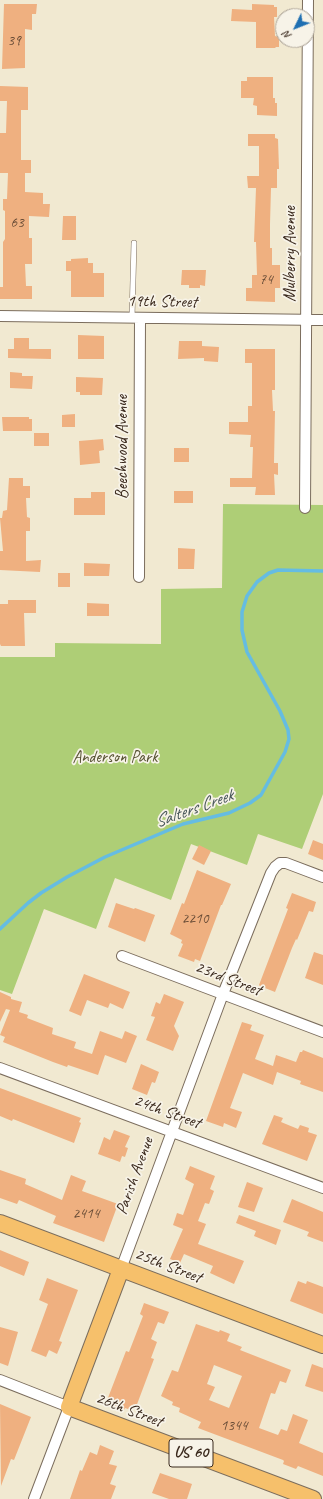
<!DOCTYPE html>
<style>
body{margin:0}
#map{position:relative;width:323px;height:1499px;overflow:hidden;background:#f1e9d1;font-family:Caveat,sans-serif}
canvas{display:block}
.north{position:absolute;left:275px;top:8px;width:40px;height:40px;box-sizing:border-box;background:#f7f3e8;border:1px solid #aca397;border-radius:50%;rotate:227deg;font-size:11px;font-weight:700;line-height:16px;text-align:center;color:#3b2a1e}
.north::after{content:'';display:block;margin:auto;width:14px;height:18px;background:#1f6fb2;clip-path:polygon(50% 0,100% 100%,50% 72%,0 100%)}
</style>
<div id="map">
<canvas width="323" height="1499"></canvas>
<div class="north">N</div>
</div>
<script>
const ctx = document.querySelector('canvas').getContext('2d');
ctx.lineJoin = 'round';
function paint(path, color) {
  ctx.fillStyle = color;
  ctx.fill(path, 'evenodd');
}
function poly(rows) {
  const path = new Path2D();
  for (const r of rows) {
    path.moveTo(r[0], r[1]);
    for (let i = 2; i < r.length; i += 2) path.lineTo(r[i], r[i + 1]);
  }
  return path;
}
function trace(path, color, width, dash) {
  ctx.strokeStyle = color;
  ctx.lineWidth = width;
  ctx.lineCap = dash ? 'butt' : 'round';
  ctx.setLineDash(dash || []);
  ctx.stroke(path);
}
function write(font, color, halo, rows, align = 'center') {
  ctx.font = font + ' Caveat,sans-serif';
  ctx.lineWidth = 3.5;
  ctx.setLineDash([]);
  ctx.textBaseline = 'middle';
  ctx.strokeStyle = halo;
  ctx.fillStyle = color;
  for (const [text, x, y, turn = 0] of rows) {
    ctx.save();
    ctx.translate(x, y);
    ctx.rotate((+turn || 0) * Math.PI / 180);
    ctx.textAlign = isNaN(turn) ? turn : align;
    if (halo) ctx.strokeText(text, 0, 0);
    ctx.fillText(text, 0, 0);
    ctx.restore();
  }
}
paint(poly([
 [223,504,323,505,323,794,302,849,258,834,247,865,191,844,171,900,115,878,96,929,44,909,12,994,0,990,0,657,55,657,55,643,161,644,161,589,222,588]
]), '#aece76');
trace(poly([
 [0,929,28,903,41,893,67,877,105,857,183,824,229,813,250,803,261,795,285,752,289,739,288,730,280,711,247,652,242,630,242,612,247,596,257,582,269,573,278,570,323,571]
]), '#65bce2', 3.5);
paint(poly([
 [4,4,37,4,36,14,32,14,32,30,25,29,25,68,2,69],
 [252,4,274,5,274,7,277,7,277,17,274,17,275,36,279,37,279,47,276,47,275,48,256,48,256,22,231,21,232,9,252,10],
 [247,77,273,77,273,98,275,98,275,103,277,103,277,116,257,115,257,106,253,105,254,98,241,98,241,81,247,81],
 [0,86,28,87,28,110,21,110,21,160,31,160,31,173,25,173,25,192,43,193,43,204,50,204,49,217,29,216,29,238,32,238,32,264,25,264,26,286,32,286,32,299,0,299,0,287,3,287,3,242,5,239,5,211,3,210,3,199,7,199,8,173,0,173,0,133,6,133,7,101,0,101],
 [248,134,275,134,275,138,278,139,279,169,277,169,277,188,271,188,270,224,270,248,272,248,272,265,280,265,280,288,275,288,275,302,246,301,246,288,252,288,252,275,257,275,256,242,254,242,256,188,248,188,247,176,259,176,259,146,248,146],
 [63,216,76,216,76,240,62,240],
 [88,258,88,263,93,263,93,273,104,273,104,297,71,297,71,271,66,271,66,261,71,261,71,259],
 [182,270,206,270,205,286,200,285,200,288,189,288,189,285,181,285],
 [78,335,104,336,104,359,78,359],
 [14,338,29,338,29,349,51,349,51,359,8,358,8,349,14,349],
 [179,341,202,341,202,346,219,347,218,362,204,361,204,358,178,359],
 [245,349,275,349,275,390,272,390,273,411,275,411,274,463,278,463,278,475,274,474,275,495,255,495,256,487,230,487,230,478,252,478,253,447,250,447,251,435,229,434,229,422,248,422,248,406,252,406,252,363,245,363],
 [10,372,22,373,22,376,33,376,32,389,10,388],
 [76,377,103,378,102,395,80,395,80,392,76,392],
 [75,414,75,427,62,427,62,415],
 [2,417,29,417,29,419,32,419,32,431,3,431],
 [34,433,49,433,49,446,34,446],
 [103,439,104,450,99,451,100,463,80,465,79,441],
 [174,448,189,448,189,462,174,462],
 [9,478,23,478,23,486,30,486,30,498,26,498,27,517,30,518,30,531,26,531,26,561,41,560,40,572,0,570,0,551,3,551,0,518,2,518,3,511,7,510],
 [174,491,193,491,193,503,174,503],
 [91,492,105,492,105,515,74,515,74,498,91,498],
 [178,548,195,549,194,569,178,569],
 [84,563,110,564,109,576,84,576],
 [58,573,70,573,70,587,58,587],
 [8,600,36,600,36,613,24,613,25,646,1,646,0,644,0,604,8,604],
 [87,603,109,604,109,616,87,616],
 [313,840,323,844,323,860,308,854],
 [199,845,211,851,204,865,192,859],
 [197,870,231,884,222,905,221,905,200,961,195,959,194,962,178,956,183,944,181,943,182,940,170,934,182,903,184,904],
 [292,893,316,902,313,912,309,911,297,940,296,939,292,948,275,992,260,986,259,985,288,909,286,908],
 [116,903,134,909,135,908,155,915,145,942,108,927],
 [314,952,323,955,323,985,305,978],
 [84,974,130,992,123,1009,110,1003,108,1008,87,1000,81,1016,69,1011],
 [0,992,11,997,11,999,22,1002,19,1012,28,1015,27,1018,53,1028,52,1034,76,1042,74,1048,92,1054,100,1031,122,1039,125,1031,137,1036,126,1063,105,1055,98,1075,68,1065,67,1067,53,1062,3,1042,5,1037,0,1035,10,1010,6,1009,0,1022],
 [164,994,184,1002,174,1026,179,1036,173,1051,146,1040,155,1017,151,1016,156,1002,160,1004],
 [242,1022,252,1025,250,1030,264,1035,255,1059,273,1066,276,1055,296,1062,300,1052,302,1052,303,1050,323,1058,323,1092,300,1084,301,1081,277,1072,273,1085,243,1073,230,1108,242,1112,236,1128,224,1123,223,1127,206,1121],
 [141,1064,159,1072,155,1083,152,1082,147,1095,132,1089],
 [0,1088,81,1118,79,1122,81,1123,74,1143,13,1119,12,1121,0,1116],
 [274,1115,283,1118,281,1122,298,1129,300,1125,309,1128,308,1132,317,1135,307,1161,262,1144],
 [114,1130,130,1136,125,1147,128,1148,125,1157,122,1156,120,1162,98,1154,104,1137,110,1140],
 [190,1166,215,1176,210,1189,214,1191,209,1204,205,1203,198,1221,206,1224,198,1244,244,1261,234,1284,210,1273,213,1266,184,1254,180,1263,170,1259,183,1229,173,1225,177,1213,183,1215,194,1184,185,1179],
 [0,1170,26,1179,25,1184,62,1200,71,1175,86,1181,82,1191,118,1204,104,1242,53,1223,56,1216,19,1200,17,1204,0,1198],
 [247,1182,263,1188,254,1212,238,1207],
 [292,1199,323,1212,323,1242,307,1236,309,1232,283,1222],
 [239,1215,281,1230,276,1245,254,1236,256,1231,236,1223],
 [0,1250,29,1262,24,1276,0,1266],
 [47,1278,78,1290,59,1341,62,1342,57,1354,49,1350,46,1357,31,1351,48,1304,39,1300],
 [298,1281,306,1284,307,1281,323,1287,323,1314,290,1301],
 [144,1303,169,1312,164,1324,158,1322,151,1339,157,1342,151,1358,154,1359,136,1407,133,1406,131,1410,125,1408,124,1410,106,1403,126,1351,129,1352,143,1316,140,1314],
 [196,1324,219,1332,220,1330,230,1334,227,1341,242,1347,240,1350,291,1370,286,1383,280,1381,275,1394,271,1393,259,1428,278,1435,281,1429,287,1431,293,1414,308,1420,299,1443,323,1453,323,1476,298,1466,296,1469,283,1464,284,1461,283,1460,198,1428,201,1422,179,1412,180,1408,172,1405,173,1402,161,1396,172,1370,178,1372],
 [214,1365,242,1376,229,1408,209,1400,215,1387,207,1384],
 [0,1327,18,1332,8,1366,0,1363],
 [312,1364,323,1368,323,1392,305,1386],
 [0,1404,31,1417,14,1460,11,1459,1,1486],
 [100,1445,114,1451,109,1464,117,1466,110,1484,116,1486,111,1499,70,1499,80,1470,82,1471,90,1452,97,1455],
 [160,1473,192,1484,187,1499,169,1499,152,1493]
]), '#efb080');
const lane = poly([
 [132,317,134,243]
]);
const street = poly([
 [0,316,323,320],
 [305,508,308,0],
 [139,577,140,318],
 [122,956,323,1032],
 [0,1068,323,1188],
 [121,1269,223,994,271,873,275,867,280,863,286,863,323,877],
 [0,1380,69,1407,34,1499]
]);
const primary = poly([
 [0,1223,323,1345],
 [121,1269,69,1407,313,1499]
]);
trace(lane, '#7b6d5d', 6);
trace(street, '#7b6d5d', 12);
trace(primary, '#7b6d5d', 18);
trace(lane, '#fff', 5);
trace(street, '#fff', 10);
trace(primary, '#f6c06b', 16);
write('15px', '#684c36', null, [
 ["39",14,41],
 ["63",17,223],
 ["74",266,280],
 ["2210",195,919],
 ["2414",86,1214],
 ["1344",234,1426]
]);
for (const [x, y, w] of [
 [191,1453,44]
]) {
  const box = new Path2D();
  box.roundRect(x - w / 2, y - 14, w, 28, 3);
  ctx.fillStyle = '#f7f3e8';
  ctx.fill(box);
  trace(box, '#3b2a1e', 1);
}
write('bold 16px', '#3b2a1e', null, [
 ["US 60",191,1453]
]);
write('17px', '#3b2a1e', '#f7f3e8', [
 ["Mulberry Avenue",291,254,-90],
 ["19th Street",162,302,1],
 ["Beechwood Avenue",123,447,-90],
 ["23rd Street",228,979,21],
 ["24th Street",167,1112,20],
 ["Parish Avenue",135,1176,-70],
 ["25th Street",168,1266,21],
 ["26th Street",129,1410,21]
]);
write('17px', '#585334', '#f7f3e8', [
 ["Anderson Park",115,758]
]);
write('italic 18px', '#485659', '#f7f3e8', [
 ["Salters Creek",194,809,-20]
]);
</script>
